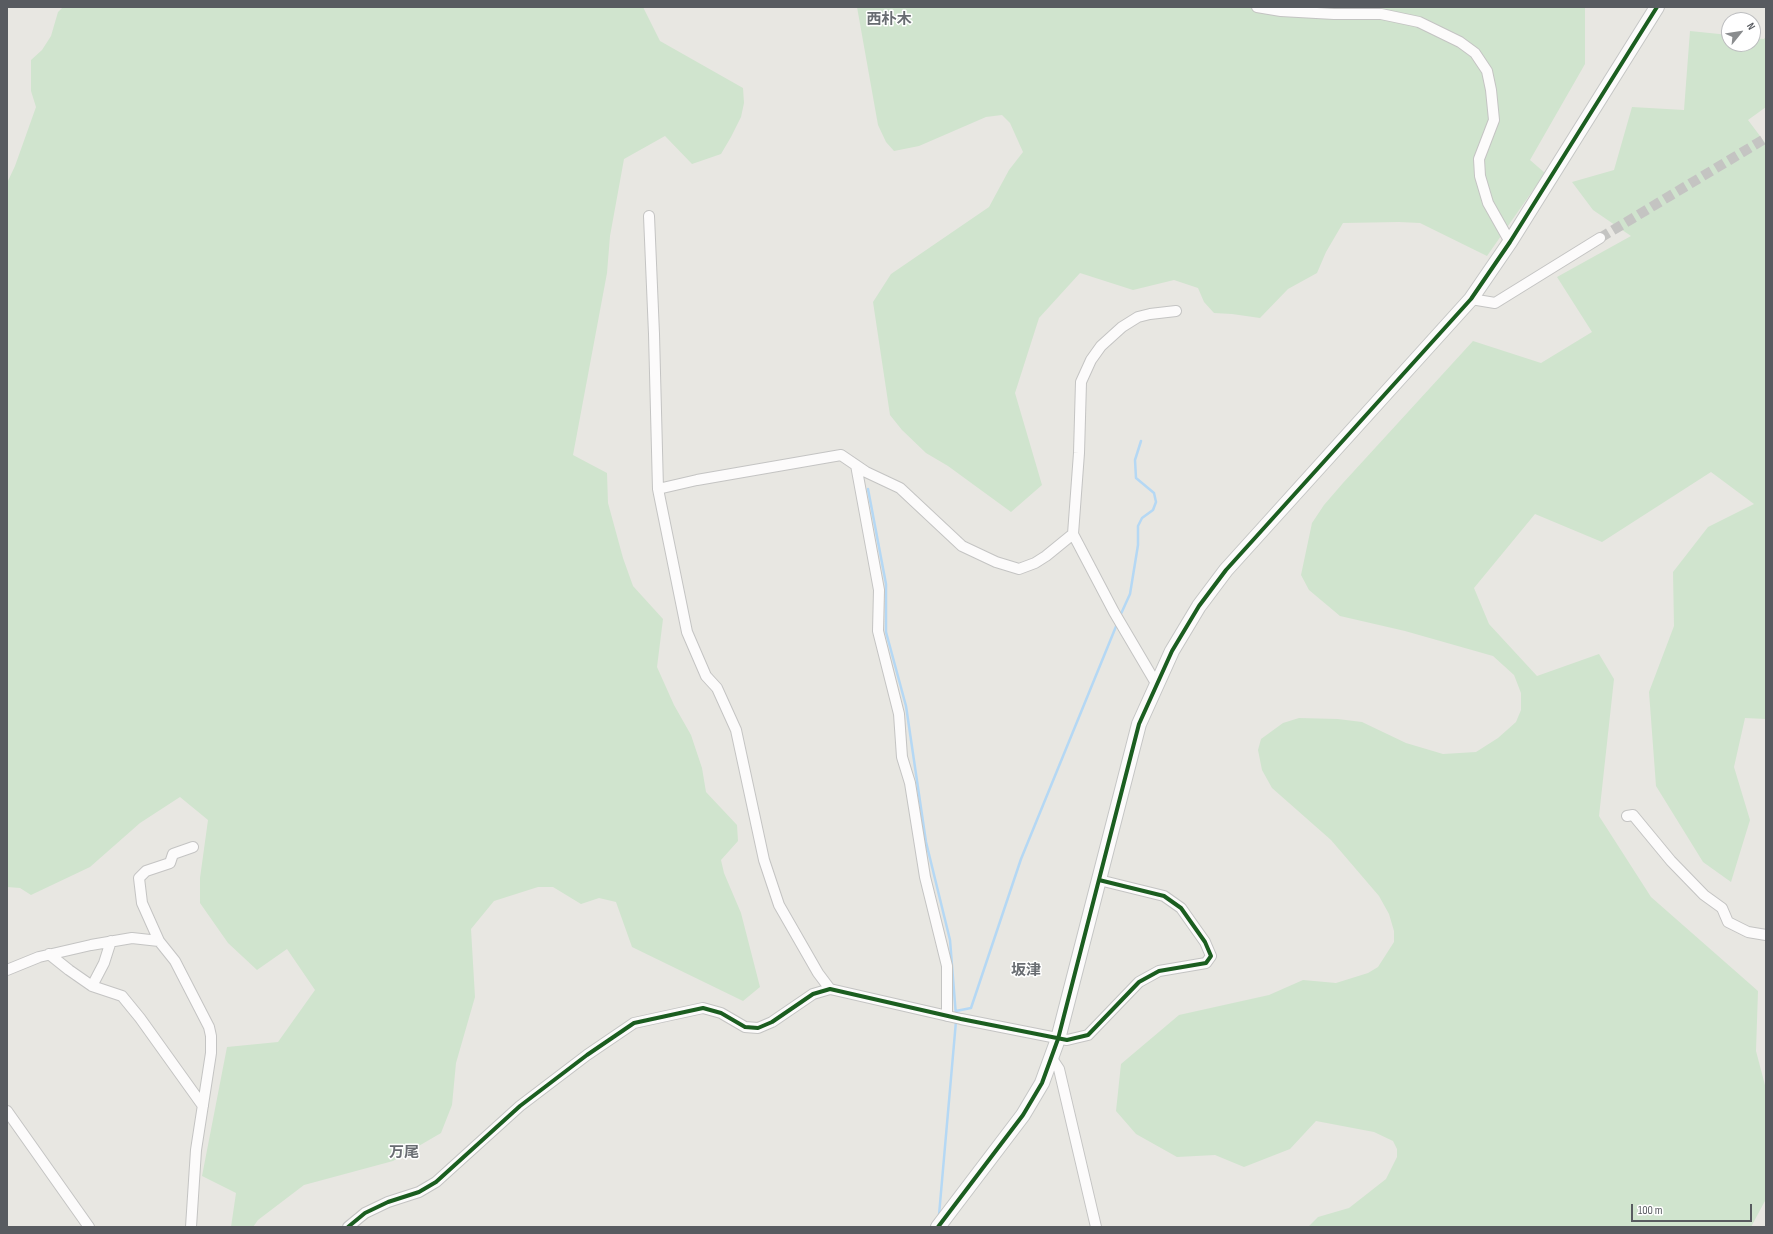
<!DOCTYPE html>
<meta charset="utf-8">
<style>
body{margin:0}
#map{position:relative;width:1773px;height:1234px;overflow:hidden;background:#e8e7e2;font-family:"Sofia Sans Condensed",sans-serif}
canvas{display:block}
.frame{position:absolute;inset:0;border:8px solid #585b60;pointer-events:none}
.north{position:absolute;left:1721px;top:12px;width:40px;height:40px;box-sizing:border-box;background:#fff;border:1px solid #bcbdbf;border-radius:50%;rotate:60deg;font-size:11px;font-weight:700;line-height:16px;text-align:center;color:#585b60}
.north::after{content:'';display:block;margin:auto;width:14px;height:18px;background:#8a8c8e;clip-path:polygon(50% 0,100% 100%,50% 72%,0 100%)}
.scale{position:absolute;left:1631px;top:1204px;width:121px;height:18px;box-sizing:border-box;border:2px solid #585b60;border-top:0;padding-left:5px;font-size:12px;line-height:14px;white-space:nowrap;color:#585b60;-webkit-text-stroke:3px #fff;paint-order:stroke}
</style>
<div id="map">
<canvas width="1773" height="1234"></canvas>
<div class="frame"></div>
<div class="north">N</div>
<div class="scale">100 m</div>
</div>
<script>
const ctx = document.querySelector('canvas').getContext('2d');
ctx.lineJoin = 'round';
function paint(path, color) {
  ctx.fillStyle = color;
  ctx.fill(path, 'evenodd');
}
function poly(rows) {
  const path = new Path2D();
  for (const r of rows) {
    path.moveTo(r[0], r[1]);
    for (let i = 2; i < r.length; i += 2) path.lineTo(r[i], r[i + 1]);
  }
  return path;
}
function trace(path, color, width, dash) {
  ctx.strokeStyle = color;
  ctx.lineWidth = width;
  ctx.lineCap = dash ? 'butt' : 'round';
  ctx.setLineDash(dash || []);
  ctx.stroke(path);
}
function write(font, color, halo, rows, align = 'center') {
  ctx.font = font + ' "Sofia Sans Condensed","Noto Sans JP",sans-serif';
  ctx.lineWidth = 3;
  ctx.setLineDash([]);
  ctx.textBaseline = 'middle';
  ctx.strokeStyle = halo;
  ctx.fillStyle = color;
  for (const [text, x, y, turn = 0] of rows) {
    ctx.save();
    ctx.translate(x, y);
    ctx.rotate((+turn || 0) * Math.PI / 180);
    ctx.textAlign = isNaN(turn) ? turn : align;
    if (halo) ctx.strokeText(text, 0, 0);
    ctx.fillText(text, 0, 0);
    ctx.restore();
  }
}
paint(poly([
 [63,7,643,7,660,41,743,88,744,103,741,117,731,137,721,154,692,164,665,136,624,159,610,236,607,273,573,455,607,473,608,503,623,558,633,586,663,619,657,667,674,705,691,735,702,768,706,792,737,825,738,841,721,860,724,873,741,913,760,987,743,1001,632,947,616,902,599,898,581,904,553,887,538,887,494,901,471,929,475,997,456,1063,452,1105,441,1133,393,1161,304,1185,258,1220,253,1227,231,1227,236,1193,202,1176,227,1047,278,1042,315,990,287,949,257,970,228,943,200,903,200,878,208,820,180,797,140,823,90,867,31,895,20,888,7,887,7,183,15,166,36,107,31,91,31,60,42,50,51,36,58,12],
 [857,7,1585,7,1585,64,1530,160,1545,173,1487,256,1420,223,1399,222,1343,223,1326,252,1317,273,1288,289,1260,318,1232,314,1214,313,1204,302,1198,288,1174,280,1133,290,1080,273,1039,318,1015,393,1042,485,1011,512,948,466,926,453,902,430,890,415,873,302,891,274,989,207,1009,170,1023,152,1010,123,1002,115,986,117,919,146,894,151,886,142,878,125],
 [1690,31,1729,35,1729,44,1753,44,1753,38,1764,39,1766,36,1766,107,1748,120,1766,144,1766,719,1745,718,1734,767,1750,820,1731,882,1703,862,1656,786,1649,692,1674,626,1673,572,1708,527,1754,504,1711,472,1602,542,1535,514,1474,588,1489,624,1537,676,1599,654,1614,679,1599,816,1651,897,1758,991,1756,1051,1766,1089,1766,1199,1751,1227,1308,1227,1318,1217,1349,1208,1386,1179,1397,1157,1397,1149,1393,1141,1374,1132,1316,1121,1290,1149,1244,1167,1215,1155,1177,1157,1136,1134,1116,1111,1121,1064,1179,1015,1269,995,1303,980,1336,983,1368,973,1378,967,1394,942,1394,931,1389,914,1379,896,1331,840,1272,788,1262,770,1258,750,1261,739,1283,723,1299,718,1338,719,1362,722,1406,743,1443,754,1476,752,1498,738,1516,722,1521,710,1521,693,1514,675,1493,656,1405,631,1340,616,1309,590,1301,575,1312,523,1324,505,1343,483,1473,341,1541,363,1592,332,1557,277,1631,236,1593,210,1572,182,1614,170,1632,107,1684,110]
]), '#d0e4ce');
trace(poly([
 [868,489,886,584,886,632,906,706,926,842,950,940,956,1016],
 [1120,616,1130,594,1138,545,1138,526,1142,518,1153,510,1156,502,1154,493,1136,478,1135,460,1141,441],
 [956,1011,971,1008,1021,859,1117,624],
 [939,1215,956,1021]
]), '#b5d8f4', 2.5);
trace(poly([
 [1600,238,1766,138]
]), '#c4c4c2', 10, [10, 5]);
const street = poly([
 [1257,7,1281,11,1334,14,1381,14,1419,22,1460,42,1475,53,1487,71,1491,90,1494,120,1479,159,1480,176,1488,203,1510,242],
 [649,216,654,334,658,489,687,632,706,676,717,688,736,730,764,860,779,905,818,973,830,989],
 [1471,299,1495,303,1600,238],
 [856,465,879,590,878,631,899,714,902,757,910,783,925,877,947,966,947,1016],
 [658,489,697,480,841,455,866,472,900,488,962,546,996,562,1019,569,1035,563,1046,556,1073,534],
 [1157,685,1114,612,1073,534,1079,453,1081,382,1091,360,1101,346,1122,327,1138,317,1150,314,1176,311],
 [1627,816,1633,815,1671,861,1704,895,1722,908,1728,922,1748,932,1766,935],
 [111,941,104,963,92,986,122,996,140,1018,203,1106],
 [159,941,142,903,139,878,146,871,170,863,173,854,193,847],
 [49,954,69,970,92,986],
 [7,970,39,957,91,945,132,938,159,941,175,961,209,1027,211,1036,211,1053,196,1150,191,1227],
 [1051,1057,1059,1069,1096,1227],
 [7,1111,89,1227],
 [348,1227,365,1213,388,1202,419,1192,436,1182,520,1106,587,1055,634,1023,703,1008,721,1013,745,1027,758,1028,772,1022,813,994,830,989,961,1019,1067,1040,1088,1035,1139,982,1159,971,1206,963,1211,956,1205,942,1181,908,1164,896,1099,880]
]);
const secondary = poly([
 [938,1227,1023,1115,1042,1083,1058,1039,1139,724,1172,651,1199,606,1226,570,1471,299,1510,242,1657,7]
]);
trace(street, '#c4c4c3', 12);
trace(secondary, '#c5c6c5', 16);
trace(street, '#fcfbfb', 10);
trace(secondary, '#fcfbfb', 14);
trace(poly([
 [348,1227,365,1213,388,1202,419,1192,436,1182,520,1106,587,1055,634,1023,703,1008,721,1013,745,1027,758,1028,772,1022,813,994,830,989,961,1019,1067,1040,1088,1035,1139,982,1159,971,1206,963,1211,956,1205,942,1181,908,1164,896,1099,880],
 [938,1227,1023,1115,1042,1083,1058,1039,1139,724,1172,651,1199,606,1226,570,1471,299,1510,242,1657,7]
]), '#1b5e20', 4);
write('bold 15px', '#696d72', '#fff', [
 ["西朴木",889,20],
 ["坂津",1026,971],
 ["万尾",404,1153]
]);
</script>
